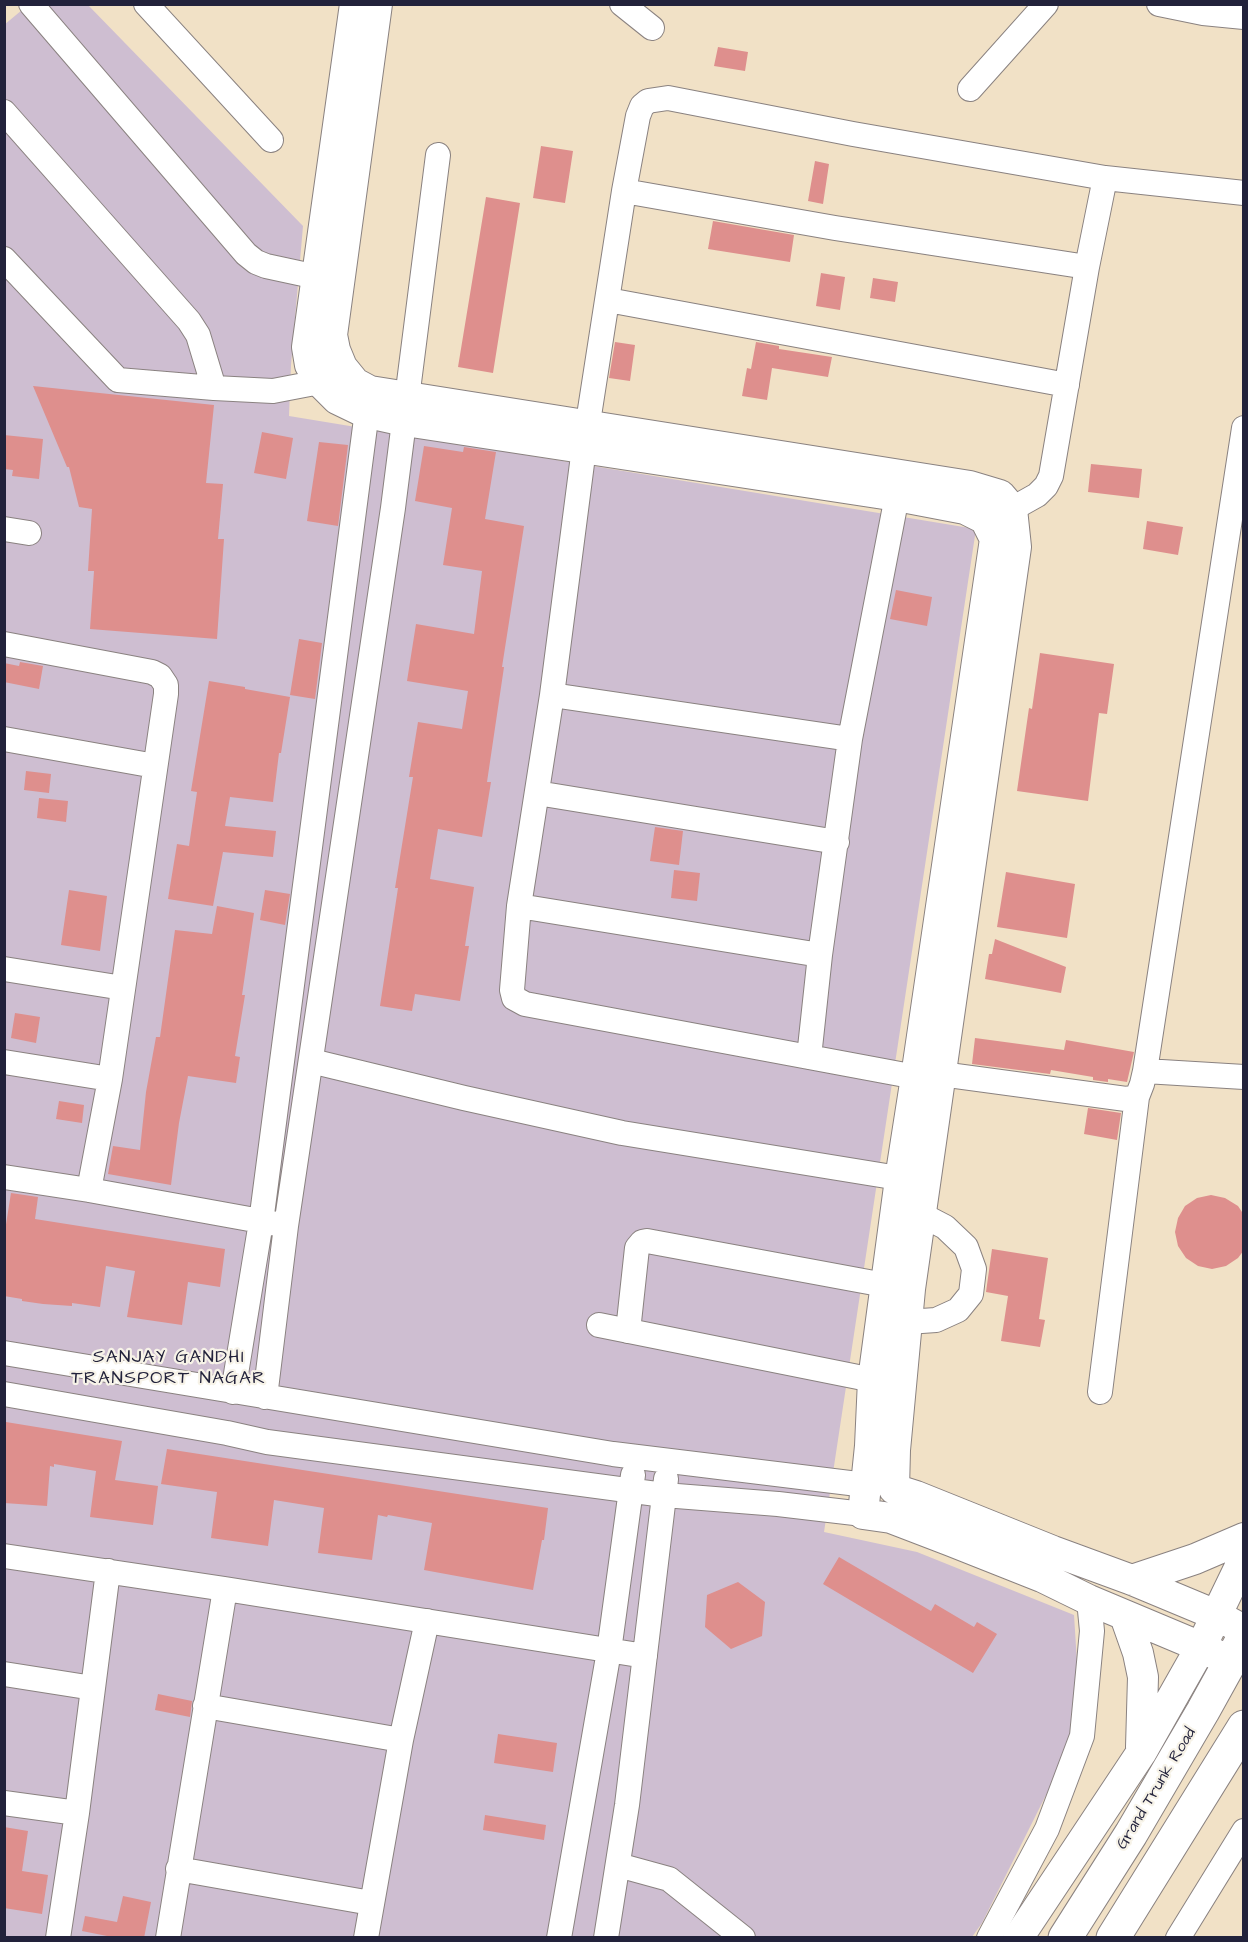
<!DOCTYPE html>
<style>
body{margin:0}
#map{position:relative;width:1248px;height:1942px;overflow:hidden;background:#f1e1c6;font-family:"Architects Daughter",sans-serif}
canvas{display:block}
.frame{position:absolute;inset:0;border:6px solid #22223b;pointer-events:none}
</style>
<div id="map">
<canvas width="1248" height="1942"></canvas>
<div class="frame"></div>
</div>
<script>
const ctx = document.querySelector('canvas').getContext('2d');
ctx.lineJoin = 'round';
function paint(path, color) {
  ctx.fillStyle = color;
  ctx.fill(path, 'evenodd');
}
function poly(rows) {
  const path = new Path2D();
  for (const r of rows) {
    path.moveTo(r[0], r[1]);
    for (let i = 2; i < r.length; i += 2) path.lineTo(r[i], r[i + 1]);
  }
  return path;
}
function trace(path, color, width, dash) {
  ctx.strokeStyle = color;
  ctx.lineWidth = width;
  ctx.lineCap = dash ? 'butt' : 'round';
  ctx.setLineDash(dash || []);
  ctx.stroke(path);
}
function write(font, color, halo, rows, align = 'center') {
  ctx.font = font + ' "Architects Daughter",sans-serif';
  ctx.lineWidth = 4.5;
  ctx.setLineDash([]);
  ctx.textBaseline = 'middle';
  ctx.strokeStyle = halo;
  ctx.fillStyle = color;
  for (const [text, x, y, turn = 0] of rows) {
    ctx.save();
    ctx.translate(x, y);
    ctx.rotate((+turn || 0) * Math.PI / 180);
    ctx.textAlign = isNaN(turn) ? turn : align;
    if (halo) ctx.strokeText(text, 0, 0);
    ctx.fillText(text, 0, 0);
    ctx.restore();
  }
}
paint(poly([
 [28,5,88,5,303,226,291,365,289,416,976,529,824,1532,917,1552,1074,1615,1081,1725,982,1923,972,1937,5,1937,4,25]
]), '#cebed1');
paint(poly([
 [718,47,748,52,745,71,714,66],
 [541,146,573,151,565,203,533,198],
 [815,161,829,164,823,204,808,201],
 [486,197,520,203,493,373,458,367],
 [713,221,794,235,790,262,708,249],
 [821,273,845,277,840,310,816,306],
 [873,278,898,282,895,302,870,298],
 [615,342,635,345,630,381,609,378],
 [756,342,779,346,779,349,832,357,828,377,772,368,767,400,742,396,747,368,751,369],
 [33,386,214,405,206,483,223,484,218,539,224,539,217,639,90,629,94,571,88,571,92,509,79,507,69,467,67,467],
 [262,432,293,438,286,479,254,473],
 [4,435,43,439,39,479,12,476,13,470,4,469],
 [319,442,348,445,338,526,307,521],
 [424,446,463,452,464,447,496,452,485,519,524,526,502,667,504,667,487,782,491,782,482,837,438,829,430,879,474,887,465,946,469,946,460,1001,415,994,412,1011,380,1006,398,888,395,888,413,777,409,777,418,722,462,729,468,691,407,681,416,624,474,634,482,571,443,565,452,508,415,501],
 [1091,464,1142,469,1139,498,1088,492],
 [1147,521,1183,527,1178,555,1143,549],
 [896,590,932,597,927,626,890,619],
 [299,639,322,643,315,699,290,695],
 [1040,653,1114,664,1107,714,1099,713,1088,801,1017,791,1029,708,1032,709],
 [20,662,43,666,39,689,4,682,4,663,19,666],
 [209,681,245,687,245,689,290,697,281,753,279,753,273,802,230,797,225,826,276,831,273,857,223,852,213,906,168,899,177,844,189,846,197,792,191,791],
 [26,771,51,774,49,793,24,790],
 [39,798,68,801,66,822,37,818],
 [655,827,683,831,679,865,650,861],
 [674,870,700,873,697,901,671,898],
 [1006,872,1075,884,1067,938,997,927],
 [69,890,107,896,100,951,61,945],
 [265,890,290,894,285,925,260,920],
 [217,906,254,913,242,995,245,995,235,1056,240,1057,236,1083,188,1076,179,1123,171,1185,108,1174,113,1146,140,1150,146,1092,156,1037,160,1037,175,930,212,934],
 [995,939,1066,967,1061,993,985,979,989,954,992,954],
 [15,1013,40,1017,36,1043,11,1038],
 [975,1038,1064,1050,1066,1040,1134,1052,1127,1082,1108,1079,1108,1082,1093,1080,1093,1077,1051,1070,1050,1074,972,1064],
 [59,1101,84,1105,82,1123,56,1119],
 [1088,1108,1121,1113,1117,1140,1084,1134],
 [11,1193,38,1197,35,1219,225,1249,220,1287,188,1282,182,1325,127,1317,135,1271,106,1266,100,1307,72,1303,72,1306,43,1304,22,1301,22,1299,4,1296,4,1237],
 [1211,1195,1225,1198,1238,1206,1244,1215,1244,1250,1238,1258,1226,1266,1212,1269,1198,1266,1186,1258,1178,1246,1175,1232,1178,1218,1185,1206,1197,1198],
 [992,1249,1048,1258,1039,1319,1045,1320,1040,1347,1001,1341,1008,1296,986,1292],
 [6,1422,122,1441,115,1480,158,1486,153,1525,90,1517,96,1471,54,1464,54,1467,50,1466,47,1506,4,1503,4,1431],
 [167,1449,548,1508,544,1540,542,1540,533,1590,424,1570,432,1523,388,1515,387,1517,378,1515,372,1560,318,1553,324,1508,274,1500,268,1546,211,1538,217,1492,161,1484],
 [839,1557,931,1611,935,1604,974,1627,977,1622,997,1634,973,1673,823,1584],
 [738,1582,765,1602,762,1636,731,1649,705,1627,707,1595],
 [158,1694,192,1701,190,1717,155,1710],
 [498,1734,557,1743,553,1772,494,1763],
 [485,1815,546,1825,544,1840,483,1830],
 [4,1827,28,1831,22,1871,48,1875,42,1914,4,1908],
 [123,1896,151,1902,144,1938,117,1938,82,1931,85,1916,117,1922]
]), '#de8f8d');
const minor = poly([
 [31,4,246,254,256,262,266,266,317,277],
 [146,4,271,140],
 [622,4,652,28],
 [1159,4,1203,13,1244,17],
 [970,89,1046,4],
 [4,112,189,321,198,335,214,388],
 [624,191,835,228,1087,267],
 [1244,193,1105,178,853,134,668,98,648,101,642,106,638,116,624,191,584,448,552,695,519,906,512,990,514,998,525,1004,916,1077,941,1074,1126,1099,1137,1097,1142,1084,1145,1071,1244,428],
 [4,259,118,380,214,388,273,391,320,382,333,373],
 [608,300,1067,385],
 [996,515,1012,509,1037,495,1046,486,1051,476,1087,267,1105,178],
 [4,529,29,533],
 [4,644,152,672,160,676,166,685,166,694,110,1079,89,1190],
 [552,695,850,739],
 [4,739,155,766],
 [537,793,837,842],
 [519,906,820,955],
 [4,969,123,988],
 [809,1057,820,955,850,739,897,496],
 [311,1061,464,1098,622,1133,917,1181],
 [4,1062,110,1079],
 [1145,1071,1244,1077],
 [4,1177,89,1190,277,1224],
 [907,1322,936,1320,958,1310,971,1294,974,1269,966,1247,945,1227,920,1214],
 [599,1325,873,1380],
 [628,1331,637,1248,642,1242,647,1241,901,1288],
 [4,1353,613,1454,866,1485],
 [233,1392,261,1222,369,396],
 [1100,1392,1137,1097],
 [4,1394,227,1433,267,1442,664,1495,778,1504,863,1514],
 [265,1397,286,1226,393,508,438,155],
 [4,1556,225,1589,645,1656],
 [4,1674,93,1688],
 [205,1706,401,1740],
 [4,1803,77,1813],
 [618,1865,669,1879,743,1938],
 [178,1869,371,1903],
 [58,1938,77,1813,108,1571],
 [168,1938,225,1589],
 [366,1938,401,1740,427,1621],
 [559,1938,609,1651,633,1475],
 [606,1938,627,1805,666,1479],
 [989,1938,1047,1829,1082,1736,1092,1631,1089,1600],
 [1178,1938,1244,1831]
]);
const major = poly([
 [355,4,307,347,310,365,320,382,337,399,364,412,405,421,897,496,965,509,985,519,995,539,916,1077,900,1179,873,1380,870,1446,863,1514,891,1518,951,1541,1042,1577,1089,1600,1201,1647,1229,1661],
 [377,4,332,335,335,350,342,367,355,383,370,391,970,486,1000,495,1012,509,1016,547,910,1289,895,1450,894,1489,916,1496,1053,1551,1132,1580,1216,1615,1244,1630],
 [1132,1580,1195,1559,1244,1538],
 [1125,1616,1138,1653,1143,1677,1141,1747],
 [1018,1938,1141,1753,1201,1647,1244,1558]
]);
const highway = poly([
 [1065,1938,1131,1834,1203,1711,1244,1637],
 [1113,1938,1244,1727]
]);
trace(minor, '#8a8280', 26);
trace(major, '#8a8280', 32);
trace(highway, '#8a8280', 35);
trace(minor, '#fff', 24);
trace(major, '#fff', 30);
trace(highway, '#fff', 33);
write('16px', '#22223b', '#f7f3e8', [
 ["Grand Trunk Road",1157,1789,-59]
]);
ctx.letterSpacing = '1.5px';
write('18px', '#22223b', '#f7f3e8', [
 ["SANJAY GANDHI",169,1358],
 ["TRANSPORT NAGAR",169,1379]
]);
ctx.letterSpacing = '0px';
</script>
